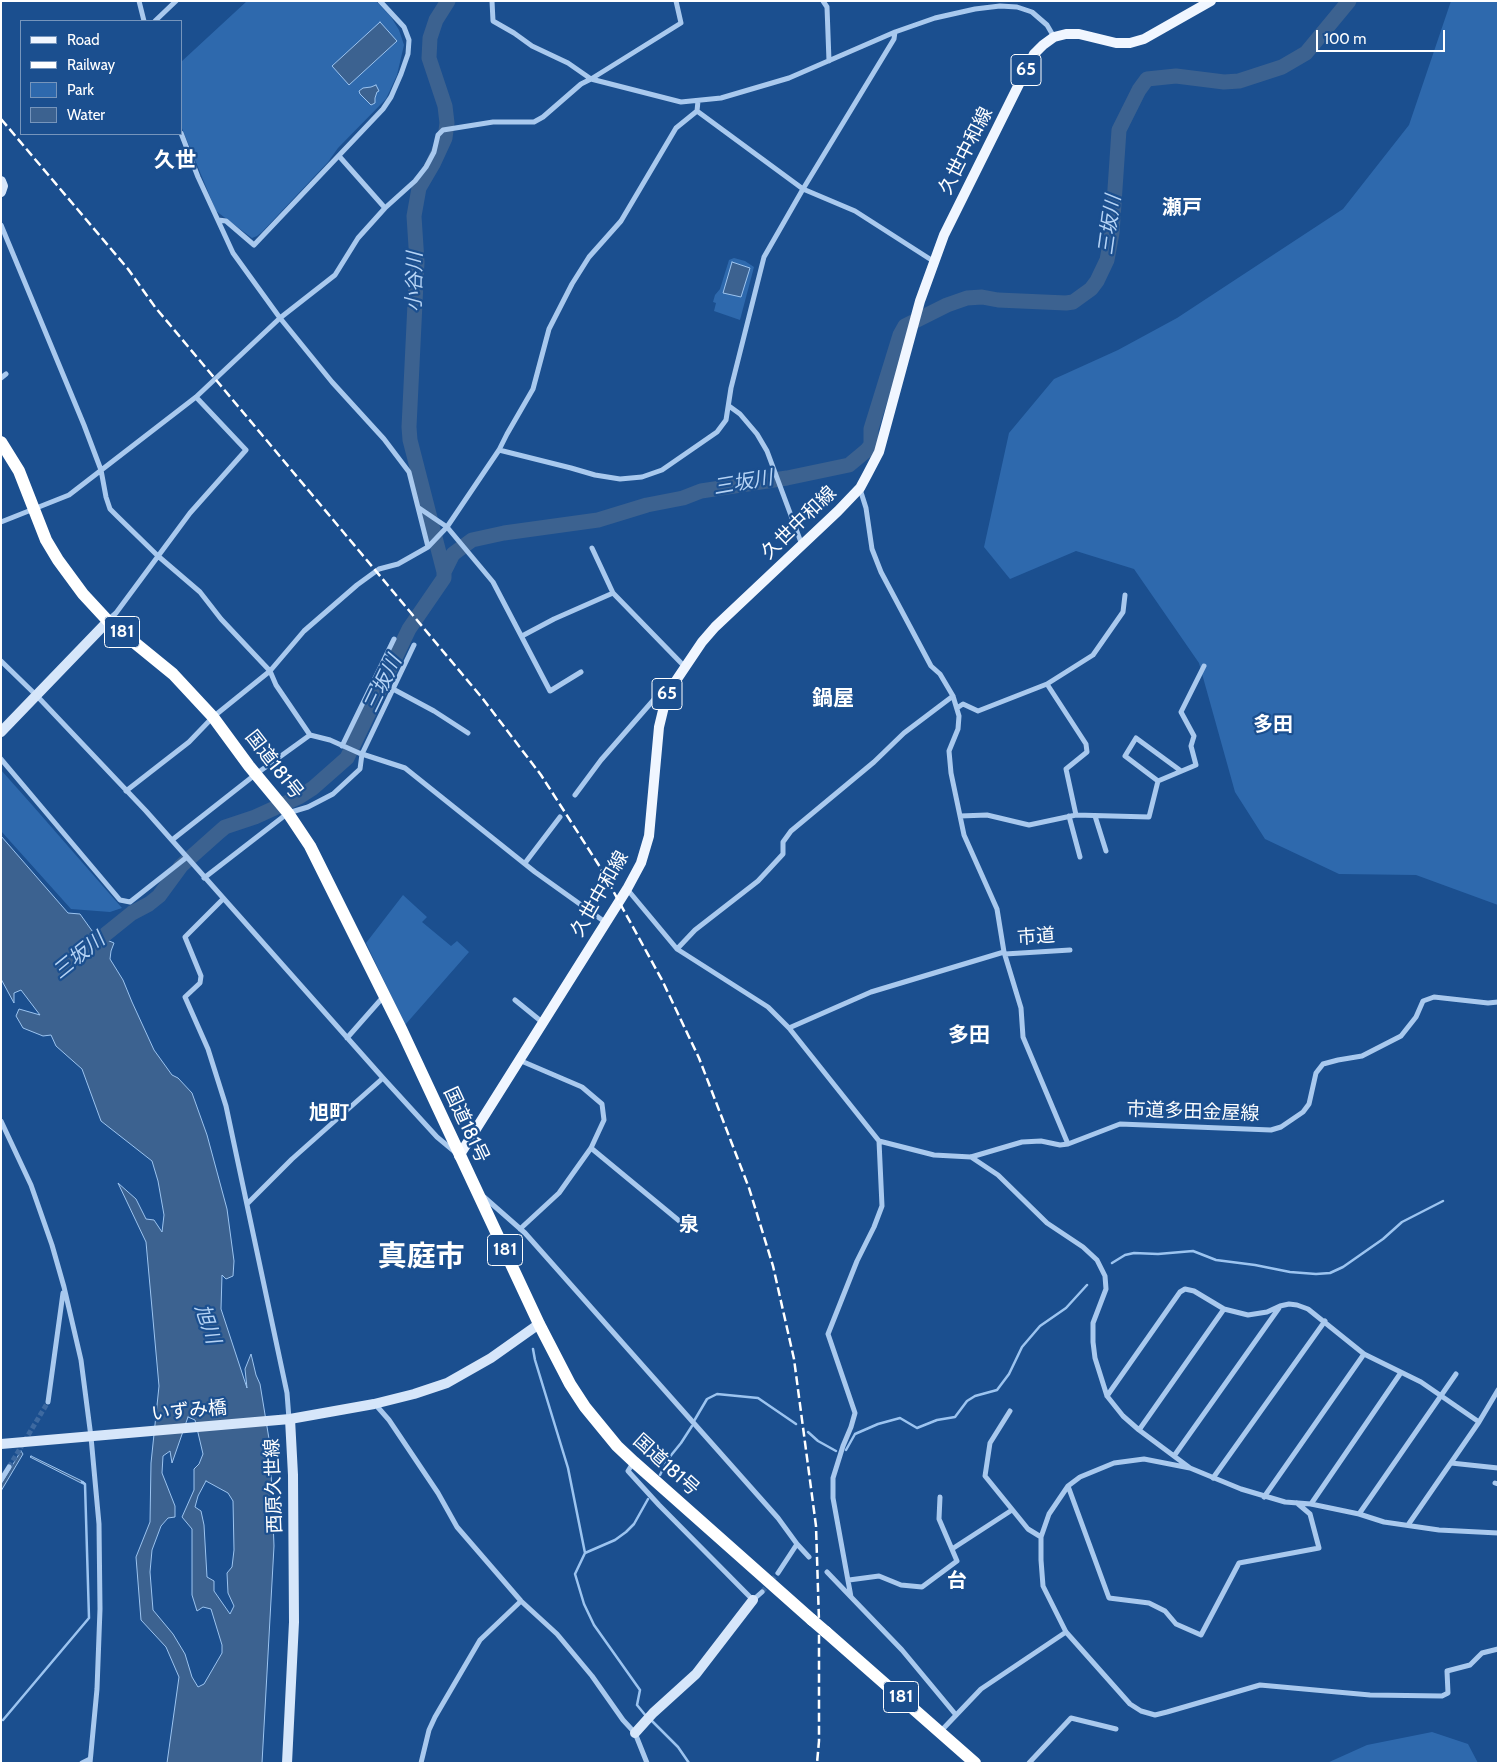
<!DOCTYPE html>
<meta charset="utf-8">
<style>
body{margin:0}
#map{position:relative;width:1499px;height:1764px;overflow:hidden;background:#1b4f8f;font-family:Cabin,sans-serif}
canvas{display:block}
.frame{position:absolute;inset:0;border:2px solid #fff;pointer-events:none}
.legend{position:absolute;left:20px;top:20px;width:162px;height:115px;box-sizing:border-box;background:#1b4f8f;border:1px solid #7695bc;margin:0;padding:6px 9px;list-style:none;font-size:15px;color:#fff}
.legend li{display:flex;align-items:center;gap:10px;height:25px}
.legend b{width:25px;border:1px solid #7695bc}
.scale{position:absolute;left:1316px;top:30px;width:129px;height:22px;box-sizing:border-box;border:2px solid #fff;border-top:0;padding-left:6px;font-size:15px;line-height:18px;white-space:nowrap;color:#fff;-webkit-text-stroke:4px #1b4f8f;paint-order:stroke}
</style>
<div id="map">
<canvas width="1499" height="1764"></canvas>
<div class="frame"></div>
<ul class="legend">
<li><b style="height:6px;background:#f0f6ff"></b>Road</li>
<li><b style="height:6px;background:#fff"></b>Railway</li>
<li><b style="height:14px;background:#2e69ad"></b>Park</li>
<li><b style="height:14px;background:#3c6290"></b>Water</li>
</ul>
<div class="scale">100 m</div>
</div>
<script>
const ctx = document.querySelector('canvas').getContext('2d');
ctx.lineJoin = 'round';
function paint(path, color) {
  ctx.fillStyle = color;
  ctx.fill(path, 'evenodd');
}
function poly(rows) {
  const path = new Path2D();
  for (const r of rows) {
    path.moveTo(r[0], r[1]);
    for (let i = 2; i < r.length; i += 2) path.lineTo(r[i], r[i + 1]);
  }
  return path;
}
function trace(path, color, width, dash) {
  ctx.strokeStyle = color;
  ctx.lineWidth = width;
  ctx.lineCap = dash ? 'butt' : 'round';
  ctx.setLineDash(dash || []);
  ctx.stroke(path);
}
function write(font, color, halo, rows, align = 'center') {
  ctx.font = font + ' Cabin,"Noto Sans JP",sans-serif';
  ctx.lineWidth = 4.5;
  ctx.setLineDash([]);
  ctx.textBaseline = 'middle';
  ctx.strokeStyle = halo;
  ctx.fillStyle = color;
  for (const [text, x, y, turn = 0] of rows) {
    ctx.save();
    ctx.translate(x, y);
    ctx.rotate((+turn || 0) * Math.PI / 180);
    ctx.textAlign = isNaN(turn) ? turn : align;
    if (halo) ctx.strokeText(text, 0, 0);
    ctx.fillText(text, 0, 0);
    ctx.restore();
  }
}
paint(poly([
 [247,1,376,1,391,17,399,30,404,45,397,75,386,99,338,148,328,162,262,232,257,236,252,238,216,211,181,126,181,62],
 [1451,1,1498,1,1498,905,1416,875,1339,874,1265,839,1235,792,1199,663,1134,569,1076,551,1010,579,984,547,1009,433,1054,379,1118,350,1177,318,1343,209,1409,125],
 [734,258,745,261,754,267,740,320,714,311,716,303,713,302,715,295,720,289,729,260],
 [1,770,33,806,122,908,110,912,71,909,1,831],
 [403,895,427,917,422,922,451,946,457,941,469,952,405,1025,366,943],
 [1432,1732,1468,1744,1478,1763,1327,1763,1367,1745]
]), '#2e69ad');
const water = poly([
 [380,22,397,41,349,85,332,66,380,22],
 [376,85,379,91,377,92,375,98,375,103,371,105,360,94,359,91,363,88,371,87,376,85],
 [732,262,750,268,741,297,723,293,732,262],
 [1,836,68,913,80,914,95,935,114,943,111,951,110,959,123,980,132,1002,154,1050,172,1075,178,1078,192,1093,207,1135,227,1209,234,1261,233,1276,226,1279,222,1275,221,1309,247,1388,245,1369,251,1354,256,1375,260,1384,270,1445,274,1546,262,1763,167,1763,179,1677,166,1647,141,1620,136,1557,150,1522,151,1463,159,1386,146,1242,118,1183,136,1199,146,1219,154,1220,162,1232,164,1215,158,1181,152,1161,101,1121,82,1069,56,1046,51,1035,43,1036,23,1028,16,1016,19,1009,40,1015,21,990,14,993,14,1003,1,979,1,836],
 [188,1417,195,1420,203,1454,199,1464,194,1469,194,1490,182,1517,192,1529,192,1595,197,1611,203,1607,211,1609,222,1645,222,1653,204,1684,198,1687,192,1677,185,1654,173,1634,153,1610,150,1572,152,1550,161,1526,168,1518,175,1517,175,1506,162,1473,163,1456,170,1451,172,1463,188,1417],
 [206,1481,228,1493,233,1501,234,1550,232,1567,227,1573,228,1593,234,1606,230,1614,214,1591,214,1581,207,1577,204,1525,201,1511,195,1507,198,1496,206,1481],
 [21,1451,23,1454,1,1491,1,1484,21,1451],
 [31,1456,84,1482,85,1484,83,1484,30,1457,31,1456]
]);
paint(water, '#3c6290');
trace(water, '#9cc4f0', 1);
trace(poly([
 [1112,1263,1125,1255,1134,1253,1158,1254,1193,1251,1216,1260,1255,1265,1290,1272,1316,1274,1330,1273,1343,1267,1383,1239,1402,1222,1443,1201],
 [533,1349,535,1360,568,1468,585,1553],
 [694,1421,707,1399,717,1394,758,1398,796,1424],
 [808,1432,818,1441,836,1451],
 [846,1450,855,1434,878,1424,900,1418,917,1428,937,1420,955,1417,967,1401,975,1396,997,1390,1009,1374,1022,1347,1040,1326,1066,1308,1087,1285],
 [660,1475,668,1459,681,1443,692,1426],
 [646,1716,637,1705,640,1690,594,1625,584,1604,575,1574,585,1553,615,1540,626,1532,634,1524,648,1499],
 [650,1719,678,1747,689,1763],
 [3,1720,89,1618,85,1484,82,1482]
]), '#9cc4f0', 2.5);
trace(poly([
 [444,572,410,440,409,427,417,262,414,216,419,188,433,164,445,138,447,123,445,106,429,58,430,38,436,20,448,1],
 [86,950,132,913,149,904,159,896,181,866,218,833,225,827,255,817,299,797,313,788,347,758,409,629,444,578,444,572,453,554,472,540,504,533,598,520,647,505,683,498,701,491,787,478,849,465,867,450,871,445,871,429,900,335,905,326,947,305,967,298,982,297,998,300,1066,303,1073,302,1091,289,1097,281,1107,260,1112,233,1119,130,1139,90,1147,79,1176,76,1224,82,1239,81,1282,67,1306,53,1349,1]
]), '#3c6290', 15);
trace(poly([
 [9,1467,48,1402],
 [762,1592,778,1573]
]), '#3d69a0', 5, [5, 2.5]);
trace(poly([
 [139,1,144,21],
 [492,1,493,21,514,33,532,46,568,63,591,79,681,102,721,98,789,78,895,32,935,18,975,9,1000,6,1017,7,1032,12,1047,25,1054,37],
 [823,1,827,7,829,61],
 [155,21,176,1],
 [697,111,803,189,855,211,933,261],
 [181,133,198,177,233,253,280,318,332,382,384,439,409,472,428,547],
 [339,156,385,208],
 [218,220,226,221,254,245,383,109,391,97,401,74,408,54,409,40,404,27,380,1],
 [1,225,84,425,101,470,106,497,110,509,117,516,158,556,200,592,221,619,270,671,276,685,310,735,330,740,359,753,405,768,535,872,605,922],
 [1,378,6,374],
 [729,406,740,414,757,434,767,451,802,545],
 [499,450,571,468,595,475,620,479,642,477,662,470,717,432,726,420,731,388,764,257,803,189,894,39,895,32],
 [860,489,866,508,872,549,881,572,931,666,940,674,953,696,959,716,958,729,949,751,951,773,964,835,997,909,1004,952,1021,1008,1023,1037,1068,1144],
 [419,508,447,527,493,582,550,691,581,672],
 [1,522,69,495,196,397,280,318,335,275,358,238,385,208,415,181,426,167,434,152,438,135,443,130,493,122,534,122,543,117,581,84,591,79,681,23,676,1],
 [592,548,613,593,685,667],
 [108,620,116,613,190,513,246,450,196,397],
 [522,636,554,619,613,593],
 [1,661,37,696,146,811,383,1078,437,1137,455,1152],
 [1047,684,1086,744,1087,752,1066,769,1076,815],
 [393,689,434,711,468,733],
 [957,708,963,704,978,711,1047,684,1093,655,1123,612,1125,595],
 [342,746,394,639],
 [1,759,120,900,130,902,187,857],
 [1158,781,1125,756,1136,738,1181,771],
 [126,791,189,742,213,717,270,671,304,631,357,585,379,569,398,564,428,547,447,527,499,450,507,434,533,389,549,329,572,284,589,257,621,221,676,128,697,111,698,101],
 [575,795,601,760,657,696,666,694],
 [960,816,987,815,1029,825,1076,815,1149,817,1158,781,1196,765,1191,746,1194,736,1181,712,1204,666],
 [1069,816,1080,857],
 [1095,816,1106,851],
 [172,840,256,774,310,735],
 [525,863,560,817],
 [204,878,288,813,308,807,333,794,360,769,362,754,414,645],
 [627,889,677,949,768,1007,789,1028,879,1141,882,1206,874,1227,857,1261,828,1334,855,1413,851,1427,843,1446,833,1478,833,1498,851,1597,902,1650,956,1715],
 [223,899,185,937,201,976,200,983,185,997,208,1049,226,1106,287,1393,289,1419],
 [677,949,695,930,758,881,783,854,783,842,791,831,874,762,904,733,953,696],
 [1005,954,1070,950],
 [515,1000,542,1022],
 [789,1028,871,992,1004,952],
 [347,1038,384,996],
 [519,1060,582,1087,602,1104,604,1120,591,1148,559,1193,520,1229],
 [1,1121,31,1185,52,1245,64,1287,81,1360,91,1437,99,1524,100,1609,97,1689,90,1763],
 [879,1141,934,1155,971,1157,1022,1142,1041,1141,1060,1145,1068,1144,1120,1124,1271,1130,1281,1127,1303,1112,1309,1104,1316,1073,1323,1064,1338,1060,1362,1056,1401,1036,1416,1017,1423,1001,1434,997,1488,1003,1498,1002],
 [591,1148,683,1224],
 [971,1157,998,1175,1047,1223,1083,1247,1097,1260,1105,1276,1106,1289,1093,1323,1093,1342,1095,1358,1107,1396,1123,1416,1139,1430,1190,1468,1241,1489,1285,1502,1311,1504,1359,1514,1384,1522,1439,1530,1498,1533],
 [484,1197,525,1233,778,1518,797,1544,778,1573],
 [248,1203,292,1159,383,1078],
 [1107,1396,1180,1292,1185,1289,1194,1291,1224,1309,1248,1315,1267,1312,1280,1306,1289,1304,1297,1305,1308,1309,1364,1354,1421,1382,1479,1422,1408,1525],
 [48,1402,63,1293],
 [375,1404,389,1420,438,1493,457,1527,521,1601,557,1634,592,1676,623,1720,635,1733,647,1763],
 [1010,1411,990,1443,985,1476,1028,1529,1041,1537],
 [1479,1422,1498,1390],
 [1139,1430,1224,1309],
 [1174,1456,1279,1308],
 [633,1463,628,1471,659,1505,753,1600,762,1592],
 [1451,1463,1498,1468],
 [1190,1468,1144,1459,1114,1463,1080,1477,1068,1486,1049,1514,1041,1537,1041,1560,1043,1586,1066,1632,1130,1704,1141,1711,1155,1715,1167,1712,1260,1685,1370,1695,1442,1696,1448,1693,1447,1671,1470,1665,1482,1653,1498,1649],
 [1213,1478,1325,1321],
 [1,1480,9,1467],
 [1495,1483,1498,1484],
 [1068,1486,1109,1598,1149,1603,1165,1611,1176,1624,1201,1635,1239,1563,1319,1548,1310,1514,1297,1503],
 [1264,1497,1364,1354],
 [1311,1504,1400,1374],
 [1359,1514,1456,1374],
 [797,1544,809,1557],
 [952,1549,1012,1510],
 [827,1572,851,1597],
 [849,1580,879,1576,901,1585,922,1587,957,1561,939,1519,940,1497],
 [940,1732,981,1689,1066,1632],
 [82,1763,90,1759],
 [421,1763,429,1730,435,1717,480,1640,521,1601],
 [1029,1763,1071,1718,1116,1729]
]), '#a9c9ee', 5);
trace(poly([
 [1,181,3,186,1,192],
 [1,732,108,621],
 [1,1444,290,1419,374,1404,414,1394,447,1383,491,1358,539,1324],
 [635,1733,653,1713,696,1674,753,1600],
 [287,1763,294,1622,293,1475,290,1419]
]), '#d6e6fa', 10);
trace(poly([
 [459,1156,627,889,641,863,649,836,659,727,667,694,702,642,715,627,838,511,860,488,867,475,879,452,920,301,944,235,1034,54,1043,45,1054,37,1066,34,1079,34,1116,43,1130,43,1144,39,1211,1]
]), '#f0f6ff', 10);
trace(poly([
 [1,442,19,471,46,540,58,560,83,594,108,621,173,674,213,717,249,766,288,813,310,846,402,1031,539,1324,570,1384,585,1407,617,1446,634,1462,812,1620],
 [826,1632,975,1763]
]), '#fff', 12);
trace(poly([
 [1,119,128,269,155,307,483,699,541,775,600,867,662,980,699,1058,749,1188,773,1266,794,1359,816,1526,819,1621,819,1741,817,1763]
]), '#fff', 2.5, [9, 4]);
trace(poly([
 [812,1620,826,1632]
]), '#fff', 12);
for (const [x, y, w] of [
 [1026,70,30],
 [122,632,35],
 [667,694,30],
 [505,1250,35],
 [901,1697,35]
]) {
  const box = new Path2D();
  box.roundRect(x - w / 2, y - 15.5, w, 31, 4);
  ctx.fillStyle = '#1b4f8f';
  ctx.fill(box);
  trace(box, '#fff', 1);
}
write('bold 18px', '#fff', null, [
 ["65",1026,70],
 ["181",122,632],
 ["65",667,694],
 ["181",505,1250],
 ["181",901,1697]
]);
write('19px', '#fff', '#1b4f8f', [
 ["久世中和線",966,151,-63],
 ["久世中和線",799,523,-44],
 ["国道181号",274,765,52],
 ["久世中和線",600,894,-60],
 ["市道",1036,937,-4],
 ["市道多田金屋線",1193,1112,2],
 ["国道181号",466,1125,65],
 ["いずみ橋",189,1411,-5],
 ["国道181号",666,1465,42],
 ["西原久世線",274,1486,-92]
]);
write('bold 20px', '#fff', '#1b4f8f', [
 ["瀬戸",1182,208],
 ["多田",1273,725],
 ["旭町",329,1113],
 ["泉",689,1225],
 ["台",957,1581]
]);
write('italic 20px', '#b5d3f5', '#1b4f8f', [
 ["三坂川",1110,225,-82],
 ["小谷川",415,282,-89],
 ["三坂川",743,483,-10],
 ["三坂川",383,684,-64],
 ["三坂川",79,956,-39],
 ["旭川",207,1324,71]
]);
write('bold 21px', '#fff', '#1b4f8f', [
 ["久世",175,161],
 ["鍋屋",833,699],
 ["多田",969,1036]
]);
write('bold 29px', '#fff', '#1b4f8f', [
 ["真庭市",421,1257]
]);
</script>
